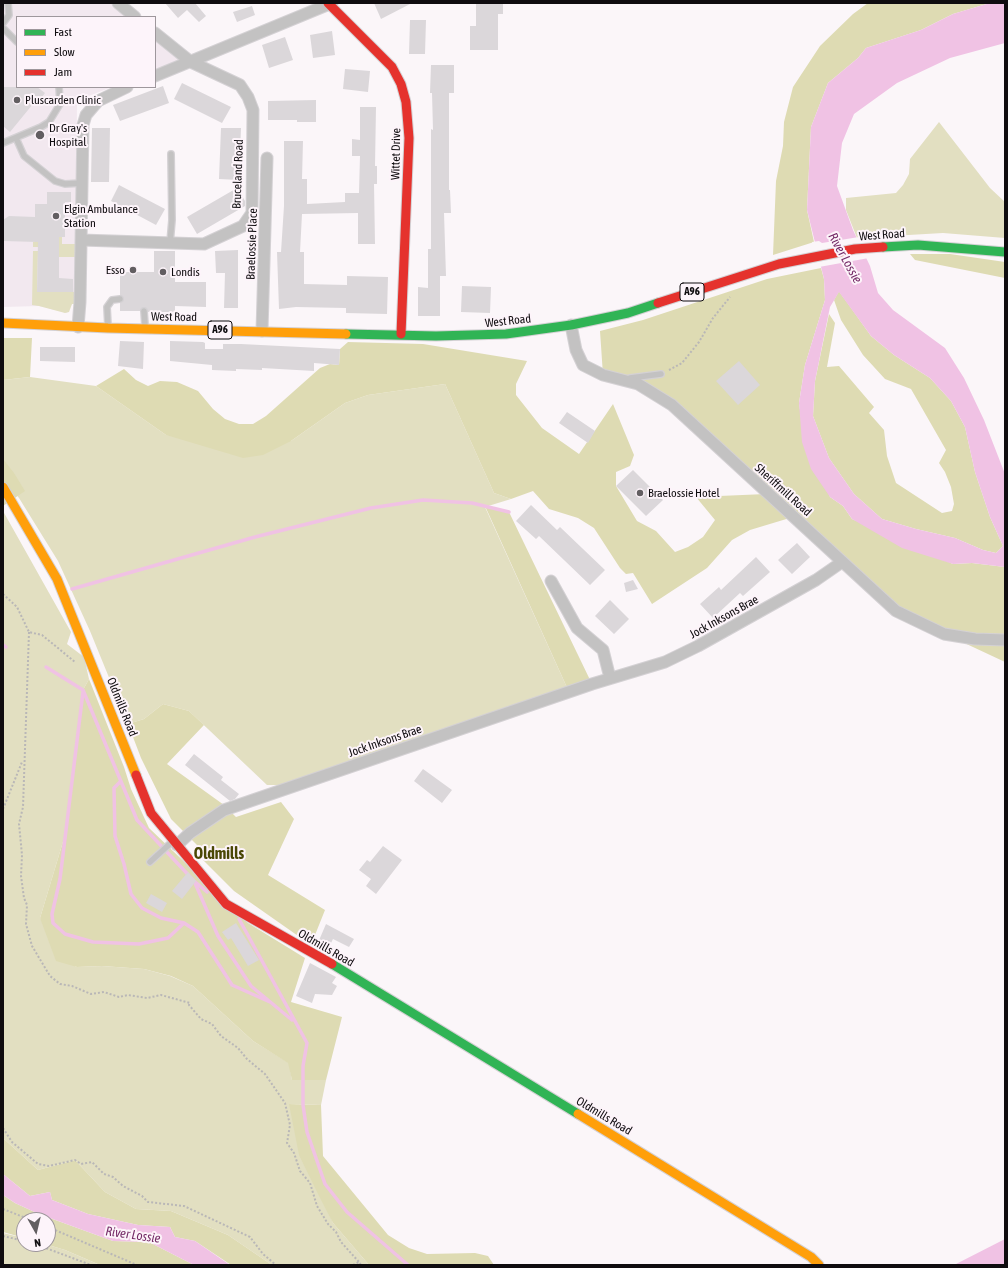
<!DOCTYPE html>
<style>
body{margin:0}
#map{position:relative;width:1008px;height:1268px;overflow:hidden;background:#fbf6f9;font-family:"Asap Condensed",sans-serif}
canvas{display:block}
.frame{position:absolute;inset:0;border:4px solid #0f0c0f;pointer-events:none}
.legend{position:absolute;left:16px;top:16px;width:140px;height:72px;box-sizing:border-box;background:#fdf4fa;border:1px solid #9e979c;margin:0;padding:5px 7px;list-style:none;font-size:12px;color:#0f0c0f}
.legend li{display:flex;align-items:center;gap:8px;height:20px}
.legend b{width:20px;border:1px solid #9e979c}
.north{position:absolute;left:16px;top:1212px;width:40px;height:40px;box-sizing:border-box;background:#fdf4fa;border:1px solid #9e979c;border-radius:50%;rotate:172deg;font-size:11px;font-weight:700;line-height:16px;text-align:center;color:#0f0c0f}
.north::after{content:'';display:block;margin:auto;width:14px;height:18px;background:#625e61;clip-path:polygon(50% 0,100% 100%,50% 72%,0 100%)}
</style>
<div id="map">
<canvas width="1008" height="1268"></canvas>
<div class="frame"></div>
<ul class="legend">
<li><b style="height:5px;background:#30b455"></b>Fast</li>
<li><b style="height:5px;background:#ff9f0a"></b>Slow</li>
<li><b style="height:5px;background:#e5322d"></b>Jam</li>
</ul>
<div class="north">N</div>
</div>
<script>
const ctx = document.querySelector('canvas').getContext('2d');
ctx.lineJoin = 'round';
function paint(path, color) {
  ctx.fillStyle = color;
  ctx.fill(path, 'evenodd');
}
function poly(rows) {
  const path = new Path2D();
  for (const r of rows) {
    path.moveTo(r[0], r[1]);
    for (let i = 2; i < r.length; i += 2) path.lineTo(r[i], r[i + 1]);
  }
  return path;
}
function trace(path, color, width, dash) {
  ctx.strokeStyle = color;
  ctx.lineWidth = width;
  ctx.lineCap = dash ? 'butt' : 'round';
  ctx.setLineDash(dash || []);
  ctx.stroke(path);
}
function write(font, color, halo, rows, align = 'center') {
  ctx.font = font + ' "Asap Condensed",sans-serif';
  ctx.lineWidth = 4;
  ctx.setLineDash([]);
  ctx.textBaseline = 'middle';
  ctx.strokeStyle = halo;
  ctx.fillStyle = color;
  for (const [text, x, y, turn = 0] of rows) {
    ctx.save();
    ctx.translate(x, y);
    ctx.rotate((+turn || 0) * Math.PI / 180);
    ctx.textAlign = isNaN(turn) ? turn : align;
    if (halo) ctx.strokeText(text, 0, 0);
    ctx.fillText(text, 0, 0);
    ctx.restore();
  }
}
paint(poly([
 [3,3,112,3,129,17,17,17,17,87,112,87,81,99,77,103,75,304,72,304,67,313,39,306,3,307],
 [155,38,182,60,155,71]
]), '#f2e8ef');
paint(poly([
 [939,122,990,188,1005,202,1005,238,943,233,857,238,846,210,846,198,896,193,903,185,909,174,910,159],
 [47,237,62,237,62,244,76,244,76,257,59,257,43,247,33,247,33,242],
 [33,251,38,251,37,292,75,292,75,304,72,304,69,312,65,313,39,306,32,305],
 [30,377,96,386,166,435,291,441,345,403,368,395,445,384,494,493,511,499,485,507,569,692,296,785,267,785,189,711,163,704,144,719,128,724,90,631,58,561,19,498,3,478,3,380],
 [3,511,71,632,67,644,84,657,89,679,83,690,65,835,40,918,76,967,102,966,144,969,170,976,193,986,253,1041,289,1063,292,1080,326,1080,321,1105,290,1104,333,1223,369,1265,272,1265,228,1235,171,1211,136,1209,105,1192,75,1160,38,1170,3,1138],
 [3,1233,24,1238,24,1244,45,1244,65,1250,100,1265,3,1265]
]), '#e2dfc1');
paint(poly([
 [868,3,990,3,953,14,921,30,866,48,858,58,828,83,811,127,807,210,814,242,773,255,776,181,783,146,784,122,793,87,820,46,853,14],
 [910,254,950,254,1005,262,1005,278,915,260],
 [821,268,824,279,825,300,805,365,799,403,801,417,830,497,843,506,852,519,953,564,972,563,1005,567,1005,662,896,611,793,517,750,530,732,540,707,568,652,604,633,573,626,574,620,568,594,528,578,518,549,509,533,491,511,499,494,493,445,384,368,395,345,403,291,441,263,455,243,458,166,435,96,386,124,369,136,380,148,386,160,381,177,382,198,391,213,409,225,419,239,424,253,424,266,416,320,368,330,364,339,365,340,349,348,342,423,344,527,361,516,384,516,395,542,428,579,454,613,404,634,455,630,466,616,472,616,486,637,521,656,531,675,552,688,547,703,537,715,520,696,497,766,494,672,405,603,375,600,331,643,320,767,279],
 [839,291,871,336,894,355,930,378,951,401,965,427,975,472,990,517,1003,546,996,553,983,550,955,538,916,529,882,519,854,494,829,458,813,416,815,381,829,314,835,323,827,367,839,366,874,407,869,413,884,430,887,456,896,483,942,513,952,511,954,504,951,487,945,472,939,463,946,450,911,389,885,379,863,355,841,320,834,300],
 [3,338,32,338,30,377,3,380],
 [3,459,14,473,25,491,3,506],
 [485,506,509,512,592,684,569,692],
 [89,679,124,767,131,789,149,828,248,923,305,958,291,1002,342,1017,326,1080,292,1080,288,1063,253,1041,193,986,171,976,144,969,102,966,77,967,56,961,40,918,65,835,83,690],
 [163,704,189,711,204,725,167,764,224,805,236,817,281,802,294,819,268,875,325,910,311,945,234,891,203,860,197,845,171,819,141,758,128,724,144,719],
 [289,1104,321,1105,323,1156,388,1235,409,1248,427,1254,475,1253,488,1256,494,1265,369,1265,333,1223,319,1196,299,1155],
 [3,1138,38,1170,75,1160,105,1192,136,1209,171,1211,228,1235,272,1265,231,1265,195,1241,175,1237,170,1227,138,1225,88,1214,52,1200,50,1192,30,1196,3,1174],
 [3,1195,15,1203,39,1214,113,1241,149,1242,194,1265,100,1265,65,1250,45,1244,48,1244,48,1220,24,1220,24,1238,3,1232]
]), '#dedbb3');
paint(poly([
 [990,3,1005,3,1005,43,950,58,897,83,854,114,842,143,837,186,853,230,870,266,878,293,893,310,945,348,964,378,984,420,1005,474,1005,567,972,563,953,564,902,548,852,519,843,506,830,497,811,469,802,442,799,403,805,365,825,300,824,279,807,210,811,127,828,83,858,58,866,48,921,30,953,14],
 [839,292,871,336,894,355,930,378,951,401,965,427,975,472,990,517,1003,546,996,553,983,550,955,538,916,529,882,519,854,494,829,458,813,416,815,381,830,307],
 [3,1174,30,1196,50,1192,52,1200,88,1214,138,1225,170,1227,175,1237,195,1241,230,1265,194,1265,149,1242,113,1241,39,1214,15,1203,3,1195],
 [1005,1239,1005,1265,954,1265,956,1264]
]), '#f0c2e4');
paint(poly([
 [859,237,869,258,819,267,812,242,819,241,822,243]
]), '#fbf6f9');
trace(poly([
 [72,589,255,537,371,508,423,500,472,503,509,512],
 [3,645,6,647],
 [46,667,83,690,137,820,194,881,207,892],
 [83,692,60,879,52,914,53,923,65,934,93,942,139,944,168,938,184,923],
 [121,781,114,788,115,836,124,864,131,894,142,908,161,918,184,923,198,932,232,985,270,1002],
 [195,883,218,936,251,986,292,1020],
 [239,919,307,1043,303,1066,303,1105,307,1132,325,1184,347,1212,408,1265]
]), '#f0c2e4', 3.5);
paint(poly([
 [165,3,195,3,206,16,199,22,187,10,178,18],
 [374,3,412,3,381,19],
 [476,3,503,3,503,14,498,14,498,50,470,50,470,26,476,26],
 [252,6,255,15,237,22,233,12],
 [410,20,426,20,425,54,409,54],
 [332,31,335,55,313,58,310,35],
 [285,37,293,60,269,68,262,45],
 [431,65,454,65,454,93,449,93,449,190,450,190,451,213,444,213,446,276,440,276,440,316,418,316,418,287,428,288,428,249,431,249,431,129,433,130,432,93,430,93],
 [345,69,370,71,368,92,343,89],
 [182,83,231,107,222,123,174,99],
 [163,86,169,103,120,121,113,105],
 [3,87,37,87,45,93,39,101,37,99,10,132,3,126],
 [316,100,316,122,297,122,297,120,268,120,268,101],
 [360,107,376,107,375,166,377,166,377,184,374,184,375,244,358,244,358,213,302,214,300,252,304,252,304,284,347,285,347,276,388,277,387,314,346,313,346,308,296,307,279,309,277,252,281,252,284,206,284,141,303,141,302,179,307,179,307,204,345,202,345,193,359,193,360,156,352,156,352,139,360,140],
 [92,128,110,128,109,182,91,182],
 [221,128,241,128,239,180,219,179],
 [119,185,165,209,156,225,111,201],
 [237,188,245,201,245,206,197,234,187,217],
 [47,192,71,192,71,202,65,202,65,237,59,237,59,278,73,279,73,292,37,292,38,242,3,241,3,220,9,216,35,217,35,204,47,204],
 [238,250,238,308,224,308,225,273,216,273,215,251],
 [154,251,175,251,175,282,206,282,206,307,175,306,175,312,148,312,144,307,140,311,120,311,120,303,124,299,120,295,120,272,154,272],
 [462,286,491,287,490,313,461,312],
 [120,341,144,342,143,369,118,366],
 [170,341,203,342,205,343,205,349,223,349,223,344,241,344,340,349,339,365,314,363,314,371,262,368,262,370,236,369,236,371,212,370,212,365,170,361],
 [40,347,75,347,75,362,40,361],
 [739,361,760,385,738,405,716,381],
 [567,412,595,431,588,443,559,423],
 [633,470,663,500,646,516,616,486],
 [531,505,557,530,560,527,605,570,590,585,539,536,536,539,516,521],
 [797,543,810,557,792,574,778,560],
 [756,557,770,572,743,596,740,593,713,618,700,604,719,587,721,590],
 [633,580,638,589,626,592,624,583],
 [610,600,629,619,614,634,595,616],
 [194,754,223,777,221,780,239,794,235,799,230,801,185,765],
 [423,769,452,790,442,803,414,781],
 [383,846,402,860,376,894,366,886,371,879,359,870,367,860,370,862],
 [188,872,196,881,182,899,172,891],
 [151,894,167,903,162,912,146,903],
 [236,923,259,960,248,966,231,938,228,940,222,932],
 [326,924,354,939,349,947,333,939,327,951,317,945],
 [310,963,336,977,332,983,337,986,332,995,315,994,312,1003,296,996]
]), '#dbd7da');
const lane = poly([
 [3,23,9,15,8,3],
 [3,28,17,42],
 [16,138,24,156,55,181,65,184,82,183],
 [3,143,41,127,49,122,60,104,59,87],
 [170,243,172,220,171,154],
 [144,311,145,325],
 [108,326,107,307,112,300,120,299],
 [630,378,661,374],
 [150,862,173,841]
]);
const street = poly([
 [118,3,135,17],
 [155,76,332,3],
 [81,240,204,244,243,226,252,213,253,110,248,97,240,85,191,62,155,33],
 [571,325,576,350,583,365,603,375,638,384,672,405,896,611,944,634,975,639,1005,640],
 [78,327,80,302,83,125,86,115,98,101,127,87],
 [262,331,267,158],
 [551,581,577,628,603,650,610,678],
 [177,845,190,833,224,810,592,684,665,662,698,646,816,580,842,562]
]);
const fast = poly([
 [883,247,918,245,1005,252],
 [346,334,436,336,506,334,571,325,628,313,658,303],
 [332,964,578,1114]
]);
const slow = poly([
 [3,323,108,328,346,334],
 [3,487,57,579,136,775],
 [578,1114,811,1257,819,1265]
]);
const jam = poly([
 [328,3,392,67,401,84,406,102,409,138,401,334],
 [658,303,779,264,855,249,883,247],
 [136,775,151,813,226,904,332,964]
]);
trace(lane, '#d4d1d4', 8);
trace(street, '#d4d1d4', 13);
trace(fast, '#d4d1d4', 11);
trace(slow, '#d4d1d4', 11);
trace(jam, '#d4d1d4', 11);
trace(poly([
 [669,370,682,363,699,342,713,318,730,297],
 [3,594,17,607,29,632,42,635,75,662],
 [29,632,23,807,19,824,22,855,21,876,24,898,27,905,26,924,32,946,50,976,60,984,72,986,91,994,104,992,119,997,128,995,147,998,161,995,190,1003,189,1005,201,1019,212,1024,221,1036,238,1048,247,1059,265,1074,285,1103,290,1125,287,1143,294,1153,300,1171,310,1183,317,1206,328,1224,336,1232,341,1242,359,1262],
 [3,809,22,762],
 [3,1128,12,1142,38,1164,49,1166,75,1160,81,1164,92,1162,104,1174,113,1177,123,1186,142,1196,148,1202,184,1206,250,1237,263,1254,276,1265],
 [3,1209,31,1220],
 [48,1227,137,1265],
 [3,1236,24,1241],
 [35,1244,91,1265],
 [353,1265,359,1262,361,1265]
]), '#b9b7b7', 2, [2, 2]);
trace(lane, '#c3c2c2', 5.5);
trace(street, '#c3c2c2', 11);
trace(fast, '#30b455', 9);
trace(slow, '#ff9f0a', 9);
trace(jam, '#e5322d', 9);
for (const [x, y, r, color] of [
 [17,100,4,"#625e61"],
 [40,135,5,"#625e61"],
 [56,216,4,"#625e61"],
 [133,270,4,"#625e61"],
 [163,272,4,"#625e61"],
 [640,493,4,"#625e61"]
]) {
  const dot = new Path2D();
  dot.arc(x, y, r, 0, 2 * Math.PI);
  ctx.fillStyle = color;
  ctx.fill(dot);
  trace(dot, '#fdf4fa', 1.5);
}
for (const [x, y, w] of [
 [692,292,24],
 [220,330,24]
]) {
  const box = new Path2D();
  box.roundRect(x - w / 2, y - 9, w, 18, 3);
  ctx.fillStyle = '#fdf4fa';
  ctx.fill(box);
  trace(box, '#0f0c0f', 1);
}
write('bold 11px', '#0f0c0f', null, [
 ["A96",692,292],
 ["A96",220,330]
]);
write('12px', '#0f0c0f', '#fdf4fa', [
 ["Pluscarden Clinic",25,100],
 ["Dr Gray's",49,128],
 ["Hospital",49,142],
 ["Elgin Ambulance",64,209],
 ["Station",64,223],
 ["Esso",125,270,"right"],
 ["Londis",171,272],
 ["Braelossie Hotel",648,493]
], 'left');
write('12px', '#0f0c0f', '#fdf4fa', [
 ["Wittet Drive",396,154,-89],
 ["Bruceland Road",238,174,-88],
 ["West Road",882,235,-4],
 ["Braelossie Place",252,244,-88],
 ["West Road",174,317,1],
 ["West Road",508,321,-6],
 ["Sheriffmill Road",783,490,42],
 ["Jock Inksons Brae",724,617,-29],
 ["Oldmills Road",122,707,68],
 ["Jock Inksons Brae",385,741,-19],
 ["Oldmills Road",326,948,30],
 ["Oldmills Road",604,1116,31]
]);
write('italic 13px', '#752b67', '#fdf4fa', [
 ["River Lossie",845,258,61],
 ["River Lossie",133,1235,8]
]);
write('bold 16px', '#4a4705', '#fdf4fa', [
 ["Oldmills",219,854]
]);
</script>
